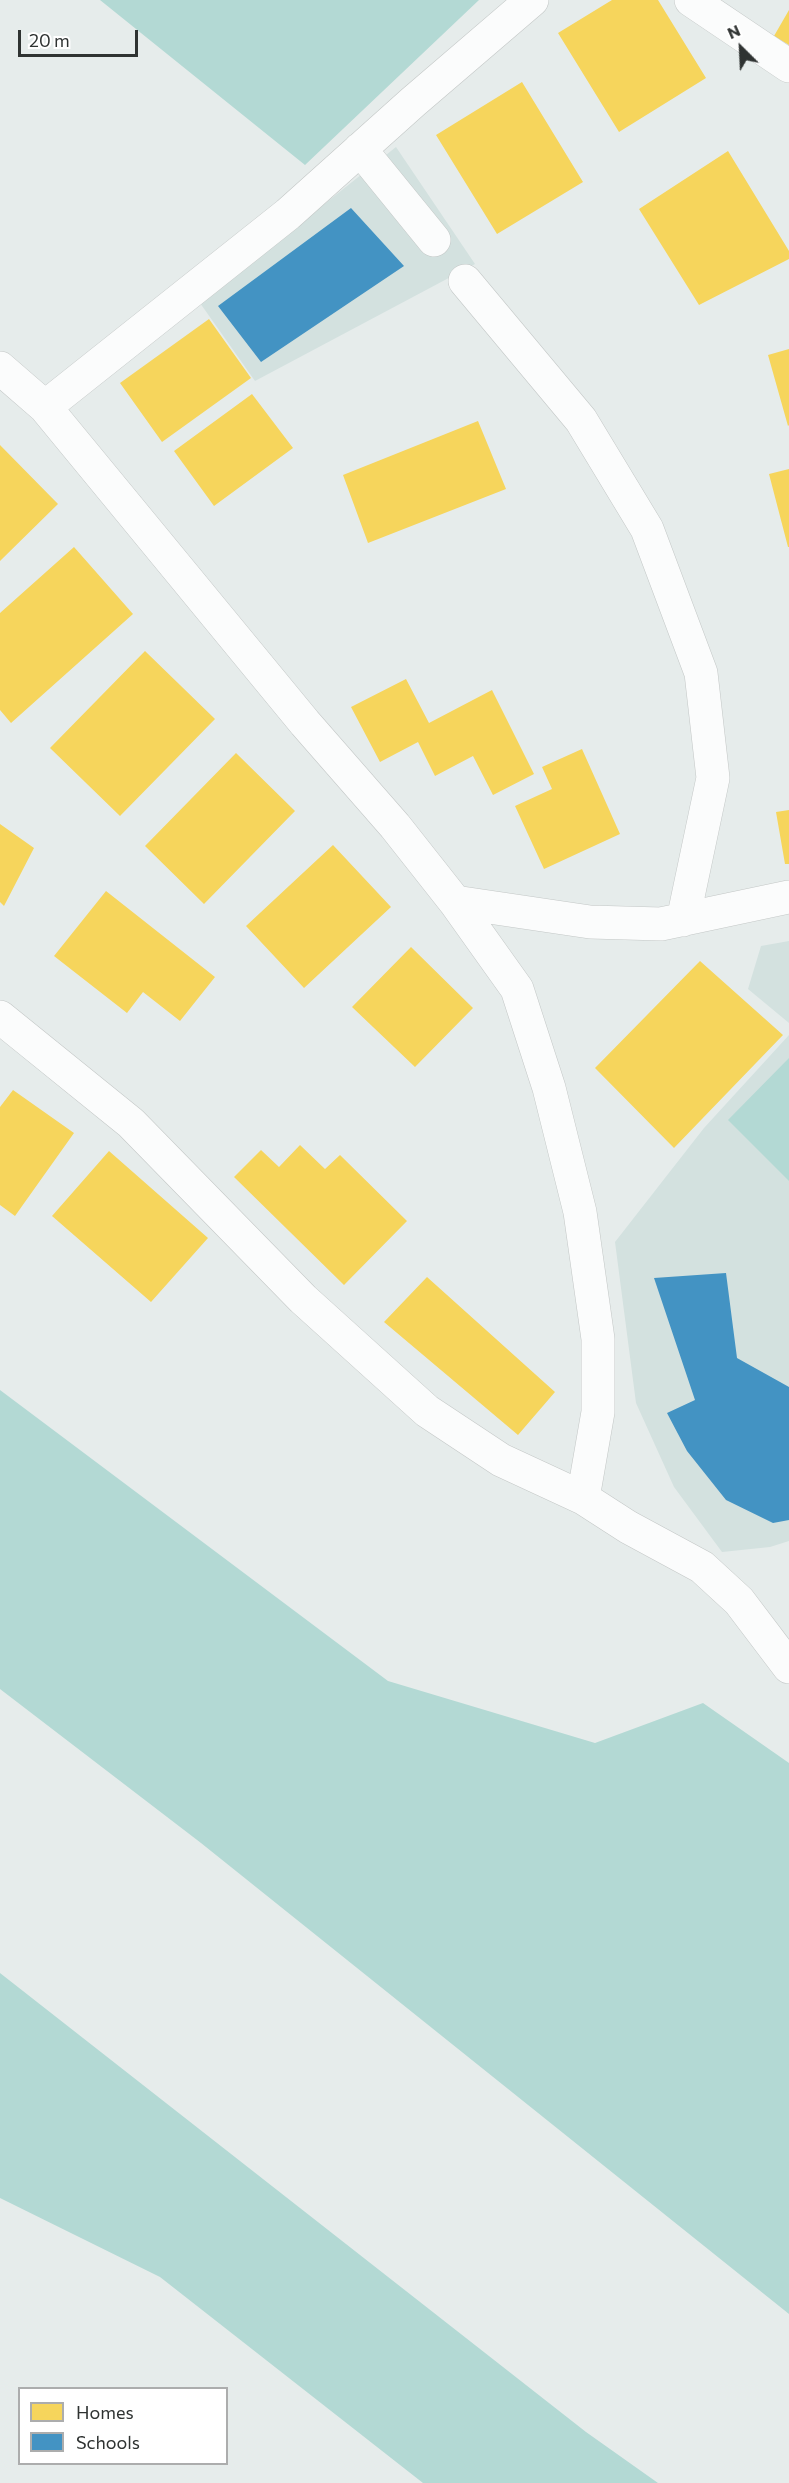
<!DOCTYPE html>
<style>
body{margin:0}
#map{position:relative;width:789px;height:2483px;overflow:hidden;background:#e6eceb;font-family:Commissioner,sans-serif}
canvas{display:block}
.legend{position:absolute;left:18px;top:2387px;width:210px;height:78px;box-sizing:border-box;background:#fff;border:2px solid #acadad;margin:0;padding:8px 10px;list-style:none;font-size:18px;color:#2f3332}
.legend li{display:flex;align-items:center;gap:12px;height:30px}
.legend b{width:30px;border:2px solid #acadad}
.north{position:absolute;left:711px;top:18px;width:60px;height:60px;-webkit-text-stroke:4px #fff;paint-order:stroke;rotate:336deg;font-size:16px;font-weight:700;line-height:24px;text-align:center;color:#2f3332}
.north::after{content:'';display:block;margin:auto;width:21px;height:27px;background:#2f3332;clip-path:polygon(50% 0,100% 100%,50% 72%,0 100%)}
.scale{position:absolute;left:18px;top:30px;width:120px;height:27px;box-sizing:border-box;border:3px solid #2f3332;border-top:0;padding-left:8px;font-size:18px;line-height:21px;white-space:nowrap;color:#2f3332;-webkit-text-stroke:4px #fff;paint-order:stroke}
</style>
<div id="map">
<canvas width="789" height="2483"></canvas>
<ul class="legend">
<li><b style="height:16px;background:#f6d55c"></b>Homes</li>
<li><b style="height:16px;background:#4393c3"></b>Schools</li>
</ul>
<div class="north">N</div>
<div class="scale">20 m</div>
</div>
<script>
const ctx = document.querySelector('canvas').getContext('2d');
ctx.lineJoin = 'round';
function paint(path, color) {
  ctx.fillStyle = color;
  ctx.fill(path, 'evenodd');
}
function poly(rows) {
  const path = new Path2D();
  for (const r of rows) {
    path.moveTo(r[0], r[1]);
    for (let i = 2; i < r.length; i += 2) path.lineTo(r[i], r[i + 1]);
  }
  return path;
}
function trace(path, color, width, dash) {
  ctx.strokeStyle = color;
  ctx.lineWidth = width;
  ctx.lineCap = dash ? 'butt' : 'round';
  ctx.setLineDash(dash || []);
  ctx.stroke(path);
}
paint(poly([
 [396,147,475,264,255,381,200,303],
 [789,941,789,1023,748,989,761,946],
 [789,1035,789,1541,770,1547,722,1552,674,1487,636,1403,615,1242,704,1128]
]), '#d3e1df');
paint(poly([
 [100,0,479,0,305,165],
 [789,1058,789,1181,728,1120],
 [0,1390,388,1681,595,1743,703,1703,789,1763,789,2314,201,1843,0,1689],
 [0,1973,586,2432,658,2483,423,2483,160,2277,0,2198]
]), '#b3d9d4');
paint(poly([
 [612,0,658,0,706,78,619,132,558,33],
 [789,10,789,45,774,36],
 [522,82,583,182,497,234,436,135],
 [728,151,789,251,789,259,699,305,639,209],
 [209,319,251,378,162,442,120,383],
 [789,349,789,425,788,426,768,355],
 [252,394,293,448,214,506,174,451],
 [478,421,506,489,368,543,343,475],
 [0,445,58,504,0,561],
 [789,469,789,547,788,547,769,474],
 [74,547,133,614,11,723,0,710,0,613],
 [145,651,215,719,120,816,50,748],
 [406,679,429,723,492,690,534,774,493,795,473,756,435,776,418,742,380,762,351,707],
 [582,749,620,834,544,869,515,806,552,789,542,767],
 [236,753,295,811,204,904,145,846],
 [789,810,789,864,785,864,776,812],
 [0,824,34,848,4,906,0,902],
 [333,845,391,907,304,988,246,926],
 [106,891,215,977,180,1021,143,992,127,1013,54,956],
 [411,947,473,1008,415,1067,352,1007],
 [700,961,783,1035,674,1148,595,1068],
 [13,1090,74,1133,15,1216,0,1205,0,1107],
 [300,1145,325,1169,340,1155,407,1221,344,1285,234,1177,261,1150,279,1167],
 [109,1151,208,1238,151,1302,52,1216],
 [427,1277,555,1392,518,1435,384,1322]
]), '#f6d55c');
paint(poly([
 [351,208,404,266,261,362,218,306],
 [726,1273,737,1358,789,1387,789,1520,773,1523,726,1500,687,1451,667,1413,695,1400,654,1278]
]), '#4393c3');
const minor = poly([
 [691,0,789,66],
 [360,149,434,240],
 [465,281,581,420,647,529,701,673,713,778,683,920],
 [0,368,45,407,305,723,395,826,455,902,517,989,549,1088,580,1212,598,1339,598,1412,583,1498],
 [45,407,288,214,413,102,532,0],
 [455,902,590,922,661,924,789,897],
 [0,1017,131,1123,303,1299,427,1411,501,1460,583,1498,628,1527,702,1567,739,1601,789,1667]
]);
trace(minor, '#c3c7c6', 34);
trace(minor, '#fbfcfc', 33);
</script>
